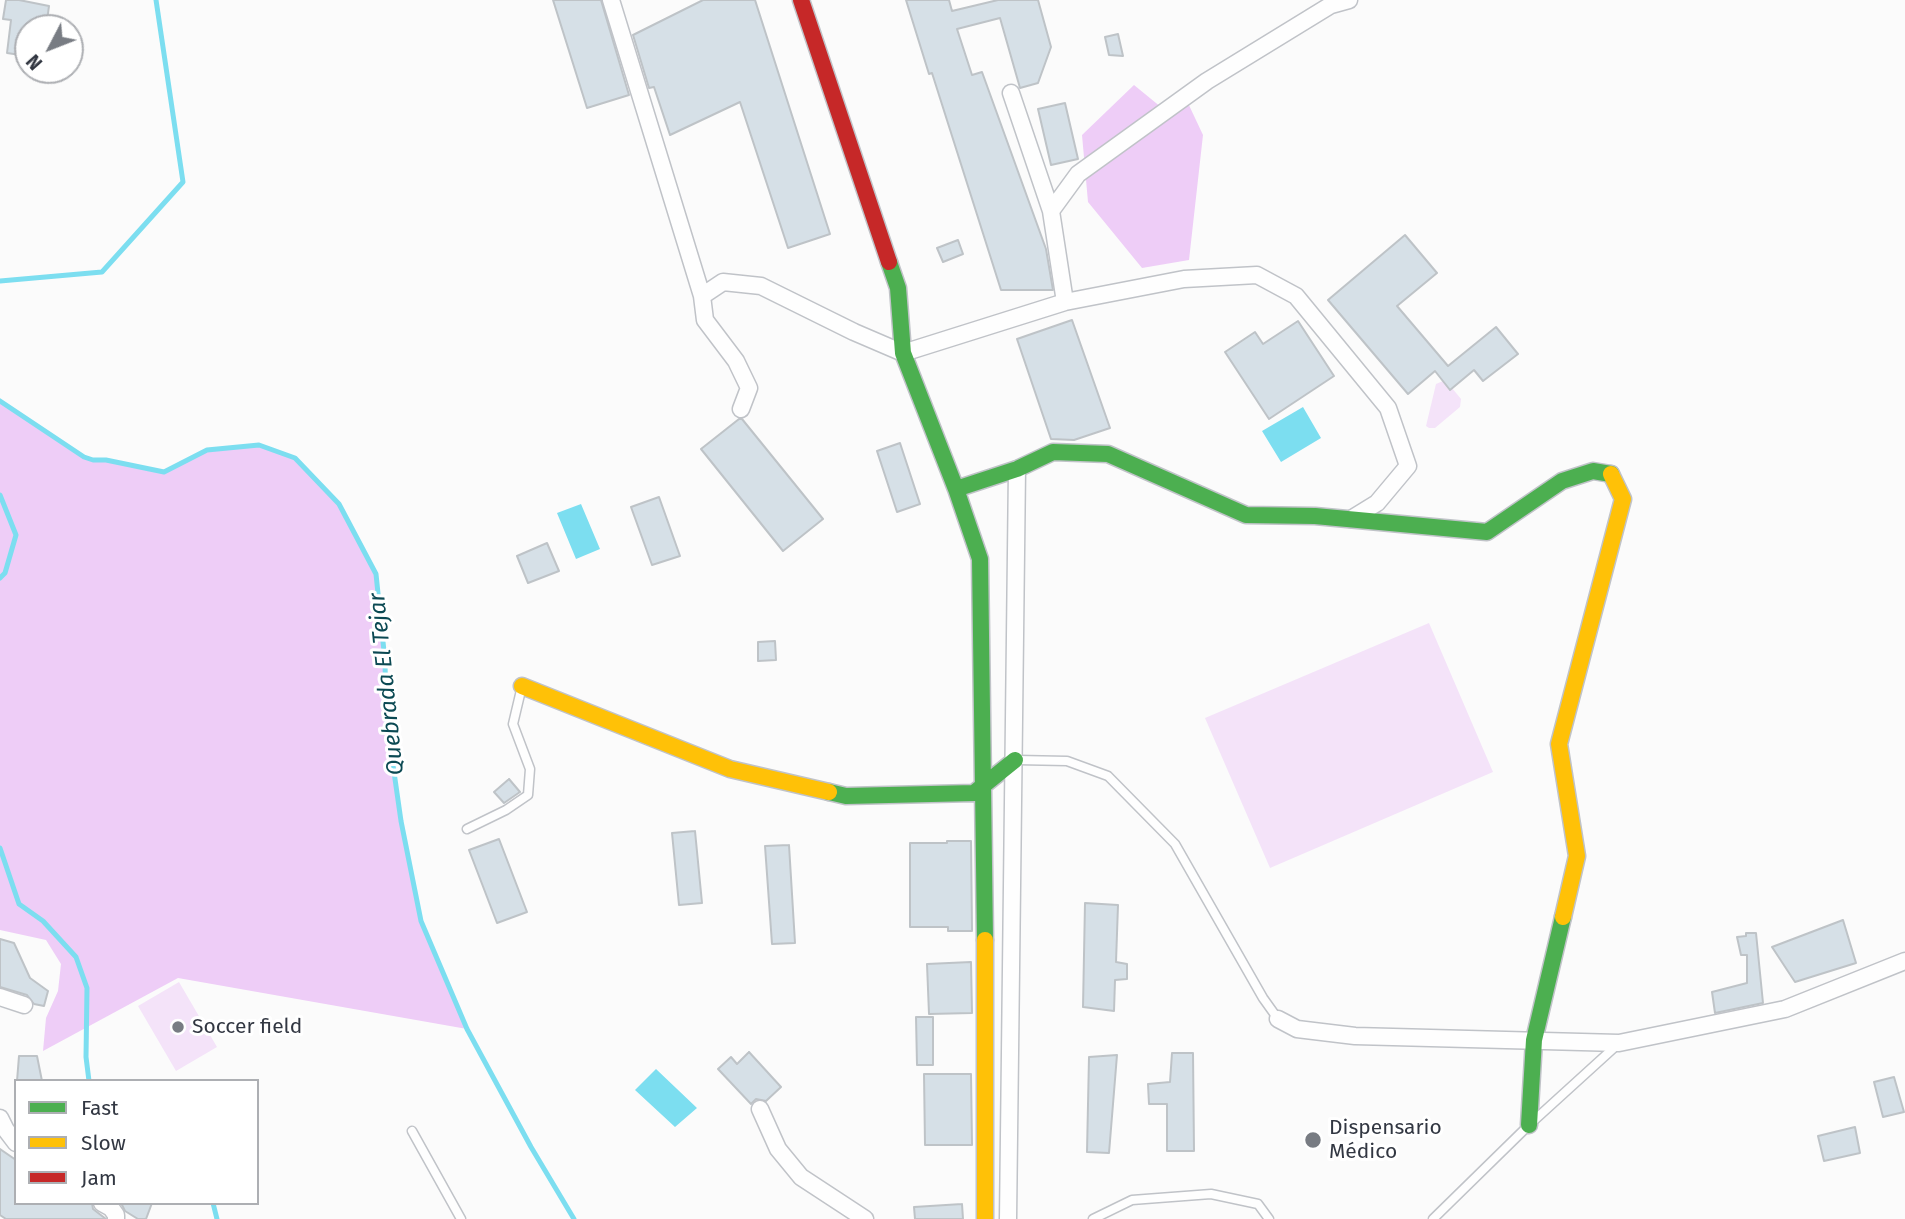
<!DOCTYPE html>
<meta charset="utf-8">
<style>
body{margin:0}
#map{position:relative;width:1905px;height:1219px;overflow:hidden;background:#fbfbfb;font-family:"Fira Sans",sans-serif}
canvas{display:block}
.legend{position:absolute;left:14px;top:1079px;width:245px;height:126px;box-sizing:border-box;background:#fff;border:2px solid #adafb3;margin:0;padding:9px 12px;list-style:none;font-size:21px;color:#323742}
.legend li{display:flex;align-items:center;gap:14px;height:35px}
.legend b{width:35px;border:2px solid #adafb3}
.north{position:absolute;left:14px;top:14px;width:70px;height:70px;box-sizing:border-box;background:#fff;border:2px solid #adafb3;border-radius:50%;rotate:228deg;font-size:19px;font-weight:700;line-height:28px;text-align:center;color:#323742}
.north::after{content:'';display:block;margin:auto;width:24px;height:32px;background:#787c83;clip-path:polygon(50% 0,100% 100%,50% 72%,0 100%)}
</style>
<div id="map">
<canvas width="1905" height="1219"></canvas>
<ul class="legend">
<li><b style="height:9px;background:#4caf50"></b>Fast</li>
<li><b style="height:9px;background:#ffc107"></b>Slow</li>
<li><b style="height:9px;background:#c62828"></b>Jam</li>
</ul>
<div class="north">N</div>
</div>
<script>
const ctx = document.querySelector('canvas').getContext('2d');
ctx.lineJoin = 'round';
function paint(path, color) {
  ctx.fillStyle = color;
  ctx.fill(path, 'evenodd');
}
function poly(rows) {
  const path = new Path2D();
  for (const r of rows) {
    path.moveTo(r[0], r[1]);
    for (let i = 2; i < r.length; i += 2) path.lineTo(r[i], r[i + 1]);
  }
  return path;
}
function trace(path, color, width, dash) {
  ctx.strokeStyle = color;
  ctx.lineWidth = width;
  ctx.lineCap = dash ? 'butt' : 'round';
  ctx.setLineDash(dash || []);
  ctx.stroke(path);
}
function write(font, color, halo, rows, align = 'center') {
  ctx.font = font + ' "Fira Sans",sans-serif';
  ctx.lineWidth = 6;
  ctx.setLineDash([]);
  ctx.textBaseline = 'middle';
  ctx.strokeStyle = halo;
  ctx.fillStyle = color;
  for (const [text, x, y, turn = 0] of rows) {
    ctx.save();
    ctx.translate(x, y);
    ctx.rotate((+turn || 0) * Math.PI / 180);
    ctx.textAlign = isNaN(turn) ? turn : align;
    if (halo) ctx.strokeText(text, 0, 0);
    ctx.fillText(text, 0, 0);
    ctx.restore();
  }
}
paint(poly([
 [1443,381,1449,389,1452,388,1461,399,1460,407,1435,428,1429,428,1426,426,1436,384],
 [1429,623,1493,772,1270,868,1205,718],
 [179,982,217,1047,176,1071,138,1006]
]), '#f4e3f9');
paint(poly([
 [1134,85,1167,112,1187,101,1203,135,1189,260,1142,268,1088,202,1082,135],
 [0,401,84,457,93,460,106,460,164,472,207,450,259,445,295,458,339,504,376,574,385,661,386,716,401,821,421,921,467,1029,178,978,43,1051,46,1018,58,991,61,964,46,940,0,930]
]), '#eecdf7');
paint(poly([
 [1303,407,1321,438,1281,462,1262,431],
 [581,504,600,549,576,559,557,513],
 [656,1069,697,1108,675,1127,635,1090]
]), '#7cdef0');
trace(poly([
 [0,281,102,272,183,182,156,0],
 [0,401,84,457,93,460,106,460,164,472,207,450,259,445,295,458,339,504,376,574,385,661,386,716,401,821,421,921,467,1029,531,1147,574,1219],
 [0,495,16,535,5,573,0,578],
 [0,848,19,904,43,921,76,957,87,988,86,1057,89,1081],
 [213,1203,217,1219]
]), '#7cdef0', 5);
const building = poly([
 [6,0,19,0,49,6,46,28,28,28,27,56,7,53,11,20,3,19,6,0],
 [553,0,601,0,629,95,587,108,553,0],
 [703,0,755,0,830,234,788,248,740,102,670,135,654,87,649,88,633,35,703,0],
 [906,0,949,0,952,11,998,0,1038,0,1051,47,1038,83,1020,88,1000,18,957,29,972,75,982,72,1046,249,1053,290,1001,290,932,73,929,74,906,0],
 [1118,34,1123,56,1109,55,1105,37,1118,34],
 [1065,103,1078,159,1051,165,1038,109,1065,103],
 [1405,235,1437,273,1397,306,1448,366,1496,327,1518,354,1483,381,1474,370,1450,390,1435,371,1408,394,1328,300,1405,235],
 [958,240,963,254,943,262,937,248,958,240],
 [1072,320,1110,428,1074,440,1051,439,1017,339,1072,320],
 [1298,321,1334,376,1269,419,1225,352,1255,332,1263,344,1298,321],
 [739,419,742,419,823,519,783,551,701,449,739,419],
 [900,443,920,504,897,512,877,451,900,443],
 [659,497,680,556,652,565,631,507,659,497],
 [547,543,559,571,528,583,517,556,547,543],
 [775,641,776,660,758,661,758,642,775,641],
 [509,779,520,792,504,803,494,792,509,779],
 [695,831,702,903,679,905,672,833,695,831],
 [499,839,527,912,497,923,469,850,499,839],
 [947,841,971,841,972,931,948,931,948,927,910,927,910,843,947,843,947,841],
 [789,845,795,943,772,944,765,846,789,845],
 [1085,903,1118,905,1116,962,1127,964,1127,979,1115,980,1114,1011,1083,1007,1085,903],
 [1843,920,1856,963,1795,982,1772,947,1843,920],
 [1746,933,1756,933,1763,1003,1715,1013,1712,992,1747,983,1747,955,1741,955,1737,937,1746,936,1746,933],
 [0,939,14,943,30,978,48,991,44,1006,34,1004,27,995,0,987,0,939],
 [971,962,972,1013,929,1014,927,964,971,962],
 [916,1017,933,1017,933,1065,917,1065,916,1017],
 [749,1052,781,1087,766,1101,756,1099,751,1104,718,1069,731,1057,737,1064,749,1052],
 [1172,1053,1193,1053,1194,1151,1167,1151,1167,1104,1149,1104,1148,1084,1170,1082,1172,1053],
 [1117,1055,1109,1153,1087,1152,1089,1057,1117,1055],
 [19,1056,37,1056,42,1081,17,1081,19,1056],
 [924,1074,971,1074,972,1145,925,1145,924,1074],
 [1894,1077,1904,1112,1883,1117,1874,1082,1894,1077],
 [1855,1127,1860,1153,1824,1161,1818,1136,1855,1127],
 [0,1149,16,1160,16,1203,92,1203,93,1209,106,1219,6,1219,0,1215,0,1149],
 [121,1203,152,1203,146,1219,138,1219,125,1211,121,1203],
 [962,1204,963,1219,915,1219,914,1207,962,1204]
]);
paint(building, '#d6e0e7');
trace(building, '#bec3c7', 2);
const lane = poly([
 [1017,760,1067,761,1108,776,1175,844,1263,998,1278,1019],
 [467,829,506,810,528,795,530,769,513,724,522,686],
 [412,1131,461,1219],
 [1093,1219,1132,1200,1211,1194,1258,1204,1269,1219],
 [1433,1219,1529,1125,1617,1045]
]);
const street = poly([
 [611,0,702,296,705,320,736,361,749,388,741,409],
 [1011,93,1051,211,1065,302],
 [1051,211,1078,174,1207,81,1331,5,1349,0],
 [702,296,723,282,761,286,854,332,903,353,1065,302,1184,279,1257,275,1296,296,1388,408,1408,466,1377,503,1351,519],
 [0,997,24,1005],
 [1278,1019,1297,1029,1355,1036,1619,1043,1785,1009,1905,961],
 [760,1109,778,1149,801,1177,865,1219],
 [0,1118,6,1130,16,1143],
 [102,1203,111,1208,116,1215,116,1219],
 [1008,1219,1017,469]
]);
const fast = poly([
 [889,262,898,288,903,353,956,489,980,559,985,940],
 [956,489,1017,469,1053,452,1108,454,1246,515,1315,516,1487,532,1562,481,1593,471,1611,474],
 [829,792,846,796,974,793,1015,760],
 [1529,1125,1534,1040,1563,917]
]);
const slow = poly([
 [522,686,730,769,829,792],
 [1563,917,1577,856,1559,744,1623,499,1611,474],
 [985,940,985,1219]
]);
const jam = poly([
 [801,0,889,262]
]);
trace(lane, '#c0c3c8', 11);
trace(street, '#c0c3c8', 19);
trace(fast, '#c0c3c8', 19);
trace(slow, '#c0c3c8', 19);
trace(jam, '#c0c3c8', 19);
trace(lane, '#fefefe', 8);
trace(street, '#fefefe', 16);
trace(fast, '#4caf50', 16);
trace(slow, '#ffc107', 16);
trace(jam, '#c62828', 16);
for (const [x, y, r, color] of [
 [178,1027,7,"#787c83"],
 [1313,1140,9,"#787c83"]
]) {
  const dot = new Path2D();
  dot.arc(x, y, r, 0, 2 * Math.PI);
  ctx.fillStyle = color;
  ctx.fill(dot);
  trace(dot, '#fff', 2.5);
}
write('21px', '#323742', '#fff', [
 ["Soccer field",192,1027],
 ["Dispensario",1329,1128],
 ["Médico",1329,1152]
], 'left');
write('italic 23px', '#0b4953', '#fff', [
 ["Quebrada El Tejar",387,684,-96]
]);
</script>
